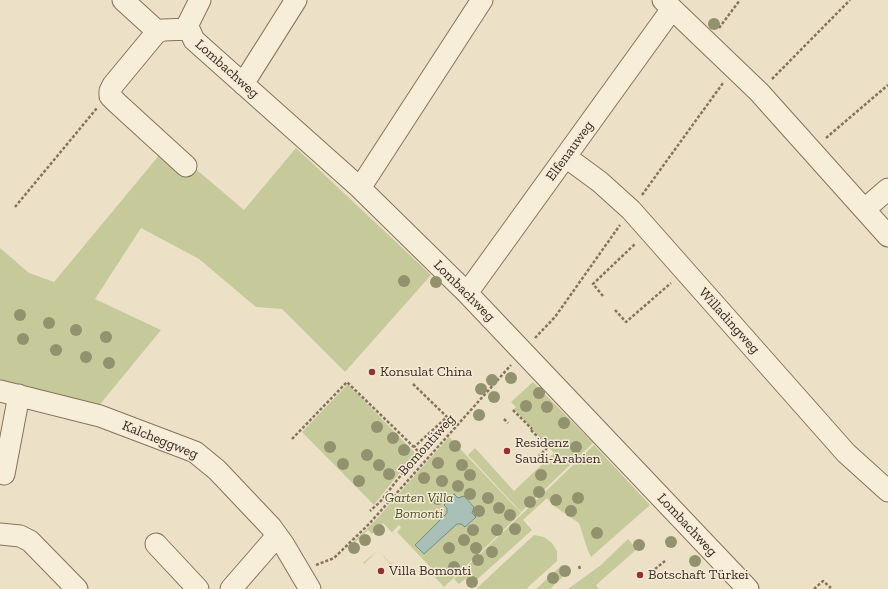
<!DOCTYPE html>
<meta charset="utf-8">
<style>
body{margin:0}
canvas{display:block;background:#ece0c6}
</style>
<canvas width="888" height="589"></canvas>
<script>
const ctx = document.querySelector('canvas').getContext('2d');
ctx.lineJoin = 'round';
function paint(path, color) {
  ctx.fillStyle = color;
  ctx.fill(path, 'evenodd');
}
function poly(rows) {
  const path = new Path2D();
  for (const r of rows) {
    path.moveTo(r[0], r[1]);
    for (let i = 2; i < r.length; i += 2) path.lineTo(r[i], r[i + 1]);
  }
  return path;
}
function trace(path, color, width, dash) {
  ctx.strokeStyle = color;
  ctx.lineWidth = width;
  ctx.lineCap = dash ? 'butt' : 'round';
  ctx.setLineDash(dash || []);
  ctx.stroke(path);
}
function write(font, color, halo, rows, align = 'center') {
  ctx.font = font + ' "Zilla Slab",serif';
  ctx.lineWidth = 3;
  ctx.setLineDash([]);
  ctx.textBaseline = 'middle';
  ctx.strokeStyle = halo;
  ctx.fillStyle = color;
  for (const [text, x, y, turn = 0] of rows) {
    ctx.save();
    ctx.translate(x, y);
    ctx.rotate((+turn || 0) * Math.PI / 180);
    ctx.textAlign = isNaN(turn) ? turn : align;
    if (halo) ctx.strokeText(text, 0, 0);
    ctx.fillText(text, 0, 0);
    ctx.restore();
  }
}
paint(poly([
 [296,148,431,275,345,372,282,309,256,307,199,259,141,228,95,299,161,330,97,408,0,385,0,248,29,273,54,282,161,153,191,165,244,210],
 [533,382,593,443,521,512,468,455,475,448,514,491,554,453,514,409,516,407,511,402],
 [348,384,415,453,374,505,302,432],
 [449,437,521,513,442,589,444,587,430,572,435,578,442,571,440,568,436,573,397,532,401,528,399,525,392,532,397,538,383,523,372,534,368,530,349,548,363,563,378,550,390,563,394,562,400,564,404,568,406,574,404,578,414,589,404,578,405,574,400,564,394,562,390,564,378,550,364,564,348,547,372,524],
 [460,497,463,498,465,497,474,506,472,513,461,524,457,523,424,554,415,545,447,513,447,509],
 [594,445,650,505,591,557,587,548,579,523,554,506,547,498,523,520,532,530,471,585,465,579,459,584,454,579],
 [534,535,544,537,552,543,557,551,557,561,526,589,478,589,477,588],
 [628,539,637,549,596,585,599,589,568,589,601,565],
 [562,565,568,572,550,589,536,589]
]), '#c6ca9b');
const water = poly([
 [454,494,458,498,464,496,474,507,472,513,476,517,465,527,461,524,457,524,424,554,415,545,447,513,447,508,444,505,454,494]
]);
paint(water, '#a8c0b8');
trace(water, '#6f8e85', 1);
const minor = poly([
 [123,0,158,32],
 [200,0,188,24,189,29,194,40,360,188,467,293,748,589],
 [663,0,759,92,888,236],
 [243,84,296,0],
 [566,157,600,182,631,210,846,453,888,491],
 [186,166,117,103,110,96,110,91,113,85,156,33,163,30,189,29],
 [360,188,482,0],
 [865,209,888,189],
 [467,293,672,9],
 [0,391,100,416,195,452,217,470,271,527,284,545,310,589],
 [4,474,19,395],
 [0,534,20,536,30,541,77,589],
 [156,544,198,589],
 [231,589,277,536]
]);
trace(minor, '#87725d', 23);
trace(poly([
 [719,28,740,0],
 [772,79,850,0],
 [826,138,888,85],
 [642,195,723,83],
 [15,207,97,108],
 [603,296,593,284,636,243],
 [615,310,626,322,671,283],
 [535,338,555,317,620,225],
 [413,384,447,417,414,447],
 [513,410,532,429],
 [504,419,508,423],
 [531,430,548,447,540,455,539,454],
 [292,439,347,382,419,452,380,502,370,511],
 [316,565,334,558,369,524,511,365],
 [579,566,580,569],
 [655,569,665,561],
 [814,589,823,581,831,588]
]), '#87725d', 2.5, [3, 2]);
trace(minor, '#f7eed9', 21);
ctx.fillStyle = '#92926f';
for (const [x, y] of [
 [714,24],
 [404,281],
 [436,282],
 [20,315],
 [49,323],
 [76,330],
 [106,337],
 [23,339],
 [56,350],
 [86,357],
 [109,363],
 [511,378],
 [492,380],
 [481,389],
 [539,393],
 [494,397],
 [526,406],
 [547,407],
 [479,415],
 [564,423],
 [377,427],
 [393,438],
 [455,446],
 [330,447],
 [576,447],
 [404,450],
 [367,455],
 [438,463],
 [343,464],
 [379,465],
 [462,465],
 [389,474],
 [470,475],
 [541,475],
 [424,478],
 [359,481],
 [442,481],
 [458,486],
 [539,492],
 [470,494],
 [488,498],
 [578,498],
 [438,499],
 [556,500],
 [530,502],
 [499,508],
 [479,511],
 [571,511],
 [510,515],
 [515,529],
 [379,530],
 [473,530],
 [497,530],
 [597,533],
 [365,540],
 [464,540],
 [671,542],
 [639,545],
 [354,548],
 [449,548],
 [476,548],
 [492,552],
 [478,560],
 [695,561],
 [454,567],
 [565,571],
 [553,578],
 [472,582]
]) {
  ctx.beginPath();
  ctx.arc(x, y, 6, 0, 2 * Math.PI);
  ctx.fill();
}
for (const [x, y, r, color] of [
 [372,372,4,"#933033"],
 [507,451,4,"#933033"],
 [381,571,4,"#933033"],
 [640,575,4,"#933033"]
]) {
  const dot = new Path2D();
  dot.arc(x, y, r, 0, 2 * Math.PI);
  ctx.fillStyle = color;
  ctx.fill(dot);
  trace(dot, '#f4ead6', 1.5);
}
write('14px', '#382b20', '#f4ead6', [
 ["Lombachweg",227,69,42],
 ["Elfenauweg",570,151,-54],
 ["Lombachweg",464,291,45],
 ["Willadingweg",729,321,48],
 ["Kalcheggweg",160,440,22],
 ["Bomontiweg",427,445,-48],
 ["Lombachweg",687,525,47]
]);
write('14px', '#382b20', '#f4ead6', [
 ["Konsulat China",380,372],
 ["Residenz",515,443],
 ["Saudi-Arabien",515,459],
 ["Villa Bomonti",389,571],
 ["Botschaft Türkei",648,575]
], 'left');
write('italic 14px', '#495328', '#f4ead6', [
 ["Garten Villa",419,498],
 ["Bomonti",419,514]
]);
</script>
